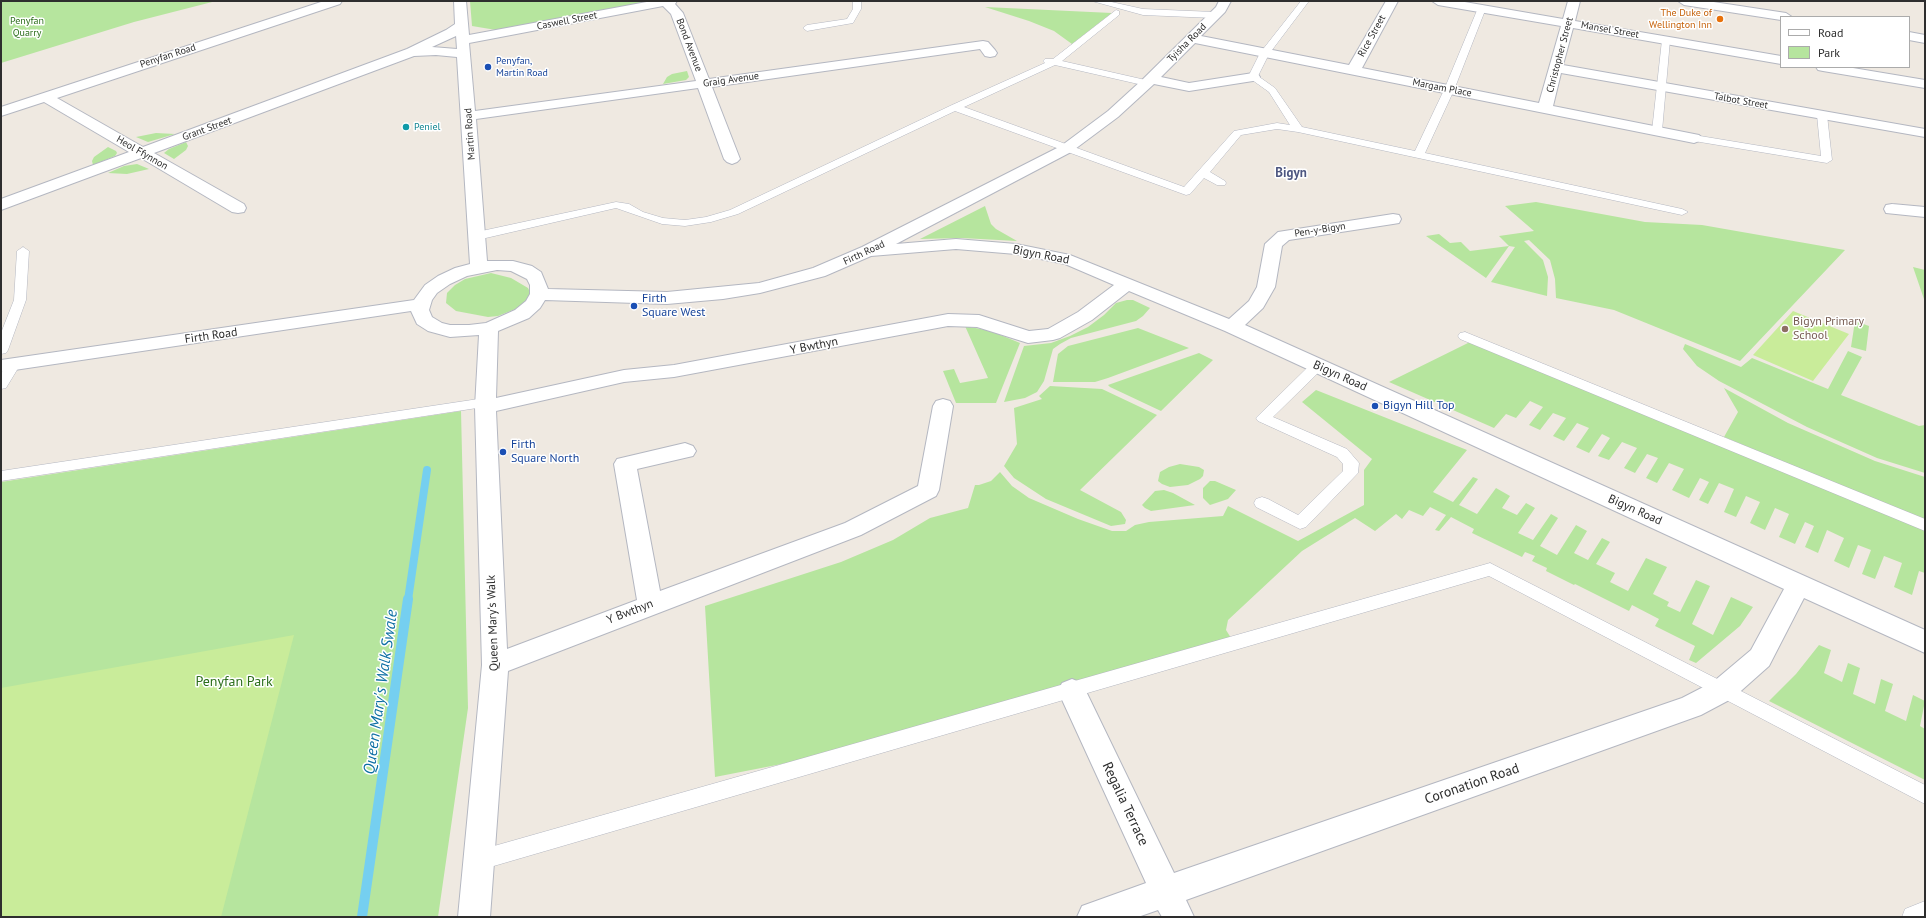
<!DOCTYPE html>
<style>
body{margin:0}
#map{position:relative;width:1926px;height:918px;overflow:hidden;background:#efe9e1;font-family:"PT Sans",sans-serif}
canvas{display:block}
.frame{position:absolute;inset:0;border:2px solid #2e2e2e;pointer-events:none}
.legend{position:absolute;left:1780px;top:16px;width:130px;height:52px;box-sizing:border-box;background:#fff;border:1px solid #ababab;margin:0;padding:5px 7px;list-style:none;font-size:12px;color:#2e2e2e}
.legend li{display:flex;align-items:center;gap:8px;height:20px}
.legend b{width:20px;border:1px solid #ababab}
</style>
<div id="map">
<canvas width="1926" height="918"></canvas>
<div class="frame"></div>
<ul class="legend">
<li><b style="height:5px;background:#fff"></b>Road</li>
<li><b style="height:11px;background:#b6e59e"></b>Park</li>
</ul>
</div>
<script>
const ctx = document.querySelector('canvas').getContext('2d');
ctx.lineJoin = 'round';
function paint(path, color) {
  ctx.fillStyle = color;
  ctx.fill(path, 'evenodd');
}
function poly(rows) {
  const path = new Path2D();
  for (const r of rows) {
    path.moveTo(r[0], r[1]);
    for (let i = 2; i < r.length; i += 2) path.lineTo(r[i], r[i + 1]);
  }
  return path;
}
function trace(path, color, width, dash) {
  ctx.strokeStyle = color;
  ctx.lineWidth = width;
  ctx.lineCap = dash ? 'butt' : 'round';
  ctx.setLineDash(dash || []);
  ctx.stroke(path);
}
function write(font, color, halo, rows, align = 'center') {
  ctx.font = font + ' "PT Sans",sans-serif';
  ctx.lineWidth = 3;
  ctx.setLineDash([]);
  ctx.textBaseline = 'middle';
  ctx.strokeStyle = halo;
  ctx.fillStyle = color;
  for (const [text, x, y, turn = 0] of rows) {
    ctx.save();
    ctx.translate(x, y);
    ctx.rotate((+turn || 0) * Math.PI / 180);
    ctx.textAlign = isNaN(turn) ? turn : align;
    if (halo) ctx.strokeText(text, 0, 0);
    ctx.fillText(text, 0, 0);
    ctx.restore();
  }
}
paint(poly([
 [1,1,216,1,134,22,1,63],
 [470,1,656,1,543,21,540,24,496,30,472,26],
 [985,7,1112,13,1072,44,1054,31,1029,21],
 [687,71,689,77,686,80,663,84,667,77,672,74],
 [156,133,175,134,148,142,136,137],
 [186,142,188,146,186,150,174,159,164,153,169,149],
 [108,147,116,151,117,153,115,156,93,165,92,161,94,157],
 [137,164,149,169,127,174,108,173,124,166],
 [1536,202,1645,222,1702,225,1845,250,1740,361,1614,310,1556,298,1555,279,1550,260,1529,240,1524,241,1543,260,1548,277,1547,296,1491,282,1515,247,1509,246,1486,278,1426,236,1439,234,1450,243,1461,242,1470,251,1509,246,1499,236,1534,231,1505,206],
 [985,206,991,224,996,229,1017,241,962,238,920,239],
 [1913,267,1925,270,1925,302],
 [491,273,511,278,528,288,530,292,527,301,518,308,498,316,488,317,456,311,446,303,447,293,455,285,465,279],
 [1127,300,1133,300,1150,308,1143,316,1136,321,1071,338,1060,344,1053,349,1044,381,1037,392,1025,398,1004,402,1024,346,1051,343,1070,336,1088,327,1104,315,1116,303],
 [1855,321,1869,326,1866,351,1851,347],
 [965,326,991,331,1020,343,996,403,956,403,943,371,954,369,960,383,988,378],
 [1138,328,1189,348,1108,378,1095,382,1053,382,1058,354,1068,346],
 [1470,342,1925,529,1925,573,1919,571,1912,595,1894,587,1902,563,1884,556,1875,579,1862,574,1871,550,1858,545,1849,568,1834,561,1844,538,1827,530,1818,553,1805,547,1814,526,1805,522,1795,544,1779,537,1789,514,1775,508,1765,530,1750,523,1760,502,1746,496,1736,517,1724,512,1734,489,1719,483,1708,504,1699,500,1709,482,1700,478,1689,498,1672,490,1684,469,1669,463,1657,483,1646,478,1658,458,1647,454,1635,473,1624,468,1637,448,1622,442,1609,460,1598,456,1610,438,1602,434,1589,453,1576,447,1589,428,1577,423,1564,441,1553,436,1566,418,1553,413,1540,430,1529,425,1543,407,1530,401,1516,418,1506,414,1494,428,1389,382],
 [1685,344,1741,367,1752,358,1828,389,1848,351,1862,357,1841,395,1919,426,1925,425,1925,473,1877,458,1807,427,1719,381,1697,366,1683,349],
 [1199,353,1213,360,1161,411,1110,387,1108,385],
 [1050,386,1102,389,1157,415,1080,490,1121,512,1126,520,1125,524,1111,526,1046,499,1014,478,1004,466,1017,444,1014,408,1042,399,1039,396],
 [1724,388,1788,423,1875,461,1925,477,1925,521,1724,437,1738,412],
 [1316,390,1467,450,1433,492,1453,502,1473,477,1478,479,1459,505,1477,514,1496,488,1510,496,1502,508,1517,515,1526,503,1535,508,1518,533,1533,540,1551,514,1558,518,1540,546,1557,555,1576,525,1587,531,1574,553,1588,560,1602,538,1610,542,1596,564,1615,573,1610,582,1628,591,1646,558,1667,567,1653,594,1669,602,1667,606,1680,612,1696,580,1710,586,1692,624,1713,635,1731,597,1753,607,1740,626,1696,663,1689,660,1695,646,1655,626,1659,619,1632,605,1629,611,1575,584,1574,585,1546,571,1547,568,1532,561,1535,556,1525,552,1522,557,1472,533,1474,529,1451,517,1439,531,1435,530,1446,515,1430,507,1423,516,1409,510,1402,519,1396,514,1375,531,1355,518,1302,551,1228,620,1226,630,1231,638,792,762,715,777,705,606,841,562,893,540,930,518,968,508,975,485,979,485,991,481,1000,472,1012,486,1029,498,1078,519,1112,531,1126,531,1135,525,1149,522,1223,516,1228,506,1298,541,1364,505,1364,470,1372,459,1302,402],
 [461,411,468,708,438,917,1,917,1,482],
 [1180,464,1199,467,1204,470,1203,476,1200,479,1188,485,1170,487,1162,484,1158,481,1160,472,1169,467],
 [1210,481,1215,481,1236,490,1228,499,1210,505,1203,498,1203,488],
 [1164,490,1173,493,1195,505,1151,511,1145,508,1142,505,1155,491],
 [1819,645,1831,650,1824,673,1842,682,1848,663,1860,668,1853,694,1875,704,1881,679,1893,684,1885,711,1906,721,1913,695,1925,701,1920,726,1925,729,1925,780,1769,701,1796,674]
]), '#b6e59e');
paint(poly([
 [1793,311,1849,334,1813,381,1753,355],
 [294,635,221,917,1,917,1,688]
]), '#c9ec9a');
trace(poly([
 [408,600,427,470]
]), '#75cff0', 8);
trace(poly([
 [362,917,408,599]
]), '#75cff0', 10);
const service = poly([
 [853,1,861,1,861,9,853,23,807,31,803,28,807,25,847,19,853,9,853,1],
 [1092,1,1107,1,1143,9,1214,12,1218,15,1214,18,1143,15,1092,1],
 [1301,1,1309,1,1269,54,1258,76,1275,88,1302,127,1415,151,1444,90,1478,8,1482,5,1486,8,1454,90,1425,153,1682,209,1688,212,1682,215,1298,132,1277,129,1241,135,1210,172,1225,181,1226,183,1225,185,1217,185,1204,178,1190,194,1186,195,955,111,738,214,711,222,685,226,662,224,616,208,477,240,471,236,477,232,616,202,629,204,643,212,663,218,685,220,706,217,730,210,952,105,1045,63,1043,61,1045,59,1053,59,1116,10,1119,11,1119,15,1062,61,1150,81,1150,85,1147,86,1055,65,964,107,1184,187,1234,131,1277,123,1290,125,1269,92,1248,77,1260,53,1301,1],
 [1666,37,1670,40,1662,131,1657,134,1652,131,1662,40,1666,37],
 [1822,112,1827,115,1832,160,1827,163,1694,141,1689,138,1694,135,1821,156,1817,115,1822,112],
 [23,247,29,251,26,300,8,350,6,353,1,354,1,333,14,300,17,251,23,247],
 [1465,332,1925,519,1925,531,1460,339,1458,336,1460,333,1465,332],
 [13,361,18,362,20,365,6,388,1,389,1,374,8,362,13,361],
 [1317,362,1322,363,1324,366,1322,369,1273,417,1347,449,1359,463,1358,473,1306,527,1300,529,1256,507,1254,503,1256,499,1262,497,1268,499,1298,515,1343,471,1343,464,1337,457,1258,421,1256,418,1312,363,1317,362],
 [485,398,490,400,492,403,490,406,1,481,1,471,485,398],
 [1490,563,1925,785,1925,804,1489,576,480,870,473,867,470,860,473,853,480,850,1490,563],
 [1925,901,1925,917,1902,917,1905,909,1925,901]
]);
const minor = poly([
 [324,1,342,1,340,4,57,98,143,147,407,49,446,30,455,24,454,1,466,1,469,35,652,1,677,1,675,4,683,13,709,79,983,41,988,42,995,50,997,53,995,56,990,57,985,56,980,49,712,87,740,159,737,162,732,164,727,162,724,159,698,88,476,119,487,261,513,261,532,266,541,272,548,289,667,292,759,283,813,268,862,247,1061,146,1108,111,1142,80,1216,7,1219,1,1231,1,1225,12,1201,36,1349,65,1386,1,1398,1,1362,68,1539,103,1561,26,1438,5,1432,1,1459,1,1563,19,1568,1,1580,1,1575,21,1781,56,1781,64,1573,28,1563,65,1925,129,1925,137,1561,73,1553,106,1699,135,1702,138,1699,141,1694,143,1195,43,1161,77,1189,83,1253,73,1258,74,1260,77,1258,80,1253,81,1189,91,1154,84,1118,117,1071,152,896,244,956,239,1016,244,1070,255,1229,319,1249,301,1257,287,1265,244,1278,232,1393,214,1399,215,1401,219,1399,223,1393,224,1289,240,1282,246,1275,287,1263,308,1245,325,1925,630,1925,653,1804,598,1769,666,1733,698,1701,715,1186,900,1194,917,1162,917,1158,910,1138,917,1077,917,1082,906,1146,883,1058,691,1062,683,1072,679,1082,683,1174,873,1682,698,1713,682,1751,650,1784,589,1225,331,1129,291,1092,320,1060,338,1053,340,1028,343,977,327,948,326,674,377,624,382,496,411,507,649,637,600,614,464,617,459,685,443,693,446,696,451,693,456,637,469,660,591,845,523,918,486,933,406,936,401,943,399,950,401,953,406,939,490,936,496,861,535,508,671,490,917,458,917,482,665,475,407,479,335,450,337,428,331,417,324,411,311,1,372,1,360,414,300,425,285,438,276,455,268,470,264,457,57,436,55,414,56,154,153,244,204,246,208,244,212,238,213,232,212,141,158,1,210,1,199,129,152,44,102,1,116,1,107,324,1],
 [663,6,671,14,696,81,475,111,469,43,663,6],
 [456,35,457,49,432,47,456,36,456,35],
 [956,249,1016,254,1065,264,1114,285,1078,312,1048,329,1029,331,979,315,948,314,674,365,624,370,496,398,498,331,529,318,540,308,545,300,667,304,723,299,760,293,825,276,871,256,956,249],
 [497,270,511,271,527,279,530,285,530,294,526,301,515,310,486,323,469,325,450,325,442,323,432,317,429,310,432,300,437,293,450,284,467,276,497,270],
 [1678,1,1707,1,1786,13,1792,17,1781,17,1781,20,1684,5,1678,1],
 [1909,32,1925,35,1925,43,1909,40,1909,32],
 [1816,67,1847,67,1925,80,1925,88,1823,71,1818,70,1816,67],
 [1892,204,1925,207,1925,217,1886,213,1884,209,1886,205,1892,204]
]);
trace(service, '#b4b7c1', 1);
trace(minor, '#b4b7c1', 2);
paint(service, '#fff');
paint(minor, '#fff');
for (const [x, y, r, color] of [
 [1720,19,4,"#e8710a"],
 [488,67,4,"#1a4fb4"],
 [406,127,4,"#0f9aa8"],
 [634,306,4,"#1a4fb4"],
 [1785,329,4,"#8d6e63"],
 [1375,406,4,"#1a4fb4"],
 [503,452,4,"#1a4fb4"]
]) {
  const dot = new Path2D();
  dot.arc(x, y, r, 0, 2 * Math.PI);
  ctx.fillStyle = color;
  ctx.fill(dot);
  trace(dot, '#fff', 1.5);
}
write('10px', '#c56008', '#fff', [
 ["The Duke of",1712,13],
 ["Wellington Inn",1712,25]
], 'right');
write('10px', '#2c6e1b', '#fff', [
 ["Penyfan",27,21],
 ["Quarry",27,33]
]);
write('10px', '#2e2e2e', '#fff', [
 ["Caswell Street",567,21,-11],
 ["Mansel Street",1610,30,10],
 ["Rice Street",1372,36,-61],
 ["Tyisha Road",1187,43,-45],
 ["Bond Avenue",689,45,69],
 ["Christopher Street",1560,55,-75],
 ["Penyfan Road",168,56,-18],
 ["Graig Avenue",731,80,-8],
 ["Margam Place",1442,88,11],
 ["Talbot Street",1741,101,10],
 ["Grant Street",207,129,-20],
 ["Martin Road",470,134,-94],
 ["Heol Ffynnon",142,153,30],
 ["Pen-y-Bigyn",1320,230,-9],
 ["Firth Road",864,253,-25]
]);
write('10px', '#164399', '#fff', [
 ["Penyfan,",496,61],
 ["Martin Road",496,73]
], 'left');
write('10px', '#0d838f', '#fff', [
 ["Peniel",414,127]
], 'left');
write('12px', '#2e2e2e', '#fff', [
 ["Bigyn Road",1041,255,11],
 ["Firth Road",211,336,-8],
 ["Y Bwthyn",814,346,-11],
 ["Bigyn Road",1340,376,24],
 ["Bigyn Road",1635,510,24],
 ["Y Bwthyn",630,612,-21],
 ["Queen Mary's Walk",493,623,-92]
]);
write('12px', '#164399', '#fff', [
 ["Firth",642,299],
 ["Square West",642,313],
 ["Bigyn Hill Top",1383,406],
 ["Firth",511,445],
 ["Square North",511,459]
], 'left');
write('12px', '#785e54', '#fff', [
 ["Bigyn Primary",1793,322],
 ["School",1793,336]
], 'left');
write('bold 13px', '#4d5680', '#fff', [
 ["Bigyn",1291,173]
]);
write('14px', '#2c6e1b', '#fff', [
 ["Penyfan Park",234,682]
]);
write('14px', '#2e2e2e', '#fff', [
 ["Coronation Road",1472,784,-19],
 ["Regalia Terrace",1125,804,65]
]);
write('italic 16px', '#0d6fa3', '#fff', [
 ["Queen Mary's Walk Swale",381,692,-82]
]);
</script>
